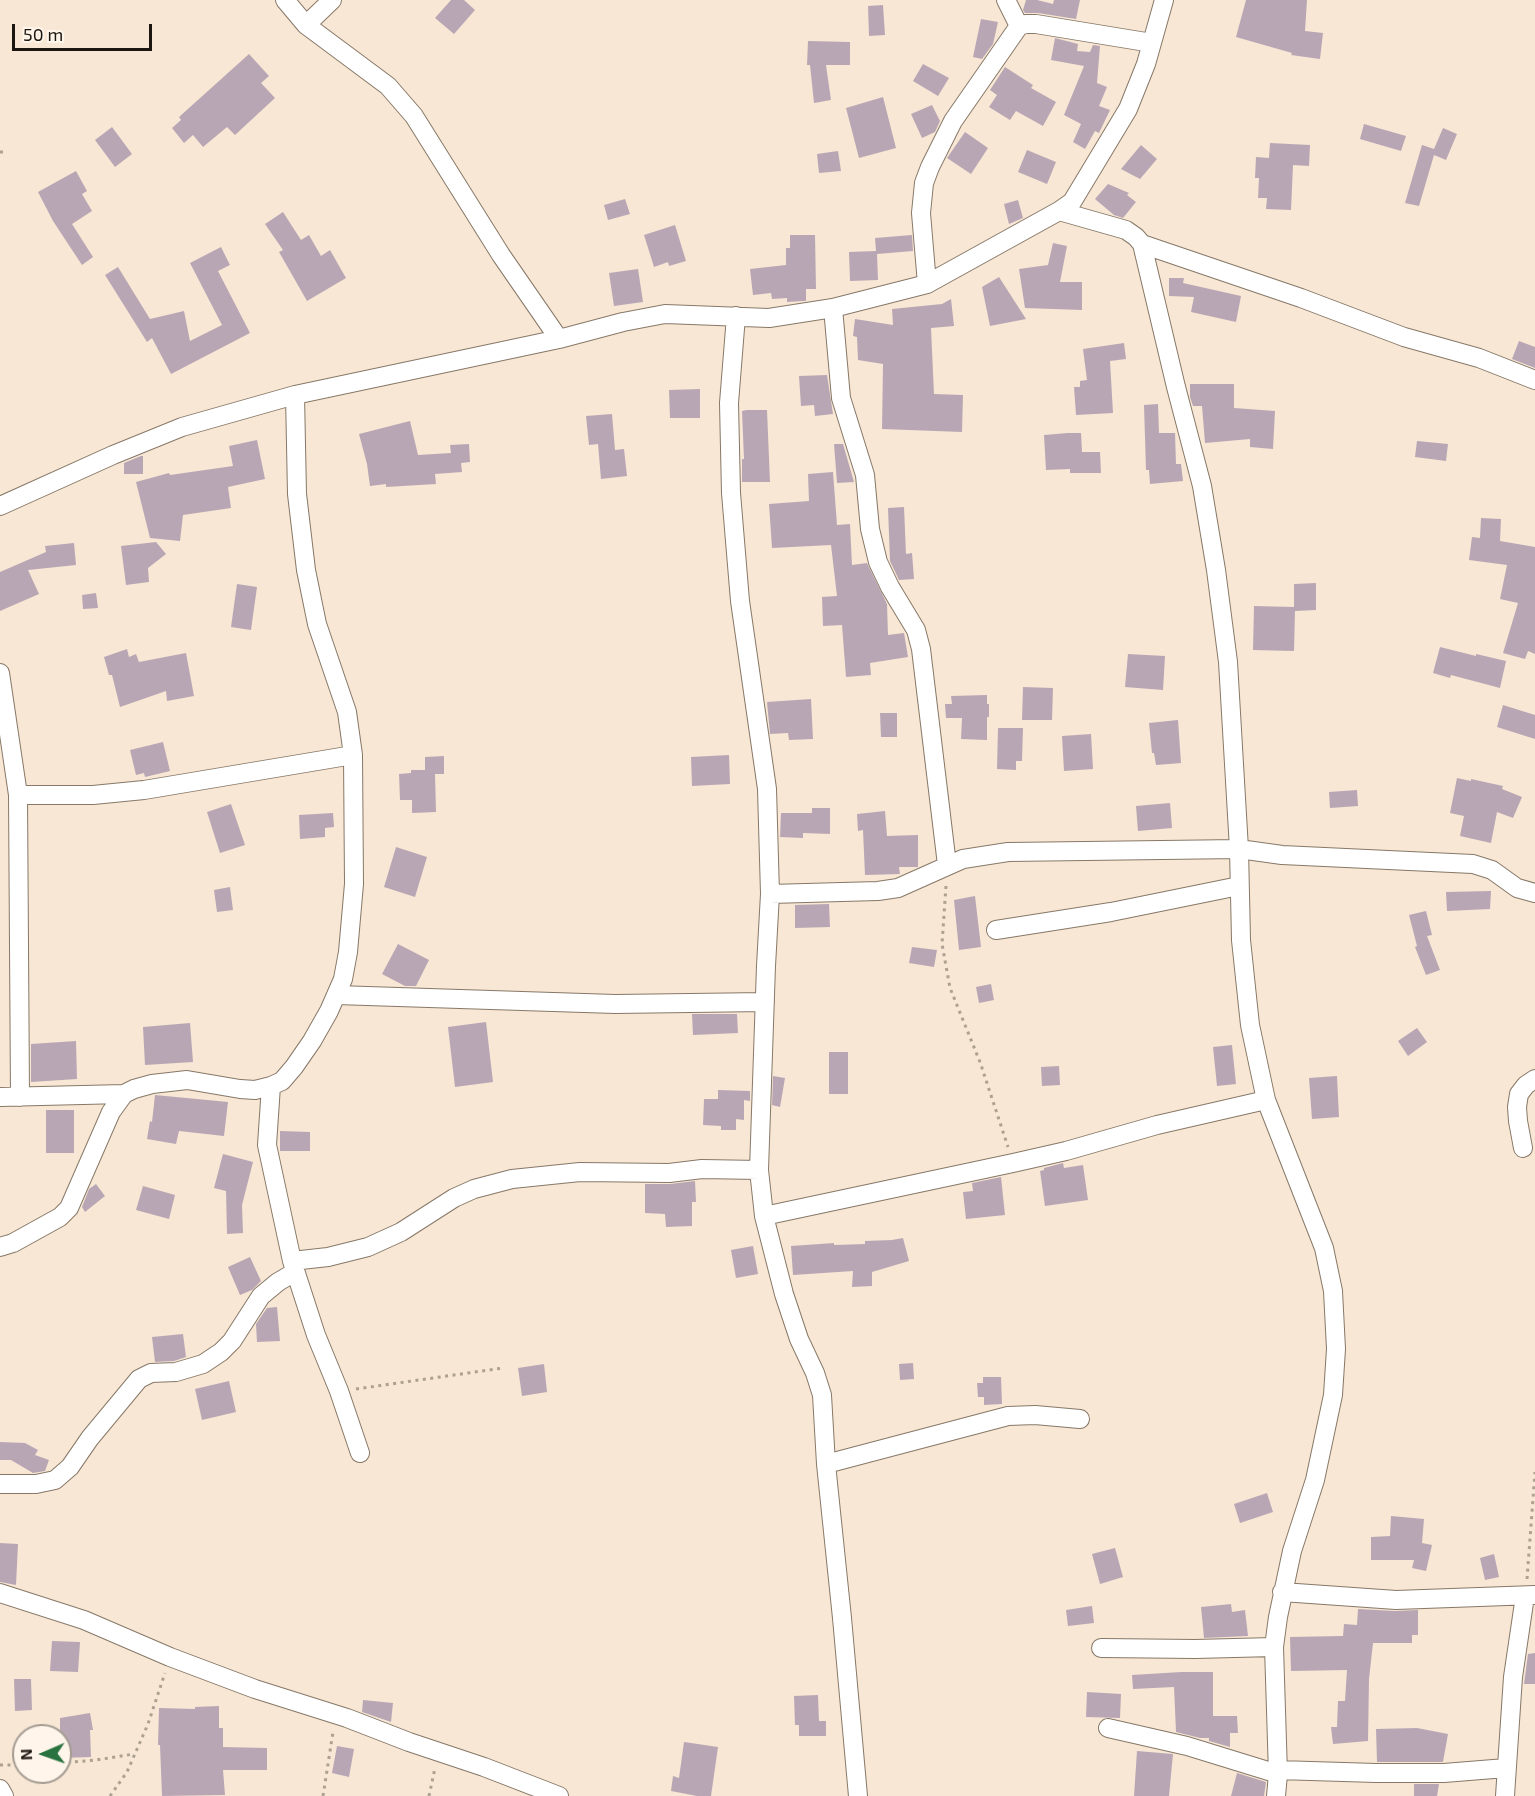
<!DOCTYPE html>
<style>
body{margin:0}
#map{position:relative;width:1535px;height:1796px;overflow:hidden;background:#f7e7d4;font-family:"Exo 2",sans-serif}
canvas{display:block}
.north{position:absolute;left:12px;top:1724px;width:60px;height:60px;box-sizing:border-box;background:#fff5ea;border:2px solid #a49c93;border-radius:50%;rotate:268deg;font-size:16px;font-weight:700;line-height:24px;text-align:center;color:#1c1610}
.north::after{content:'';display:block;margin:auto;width:21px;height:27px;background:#297340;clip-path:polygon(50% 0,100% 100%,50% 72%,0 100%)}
.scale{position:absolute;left:12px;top:24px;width:140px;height:27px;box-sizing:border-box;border:3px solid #1c1610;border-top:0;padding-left:8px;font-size:18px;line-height:21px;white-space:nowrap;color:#1c1610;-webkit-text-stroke:4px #fff5ea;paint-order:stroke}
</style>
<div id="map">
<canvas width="1535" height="1796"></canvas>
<div class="north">N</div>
<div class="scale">50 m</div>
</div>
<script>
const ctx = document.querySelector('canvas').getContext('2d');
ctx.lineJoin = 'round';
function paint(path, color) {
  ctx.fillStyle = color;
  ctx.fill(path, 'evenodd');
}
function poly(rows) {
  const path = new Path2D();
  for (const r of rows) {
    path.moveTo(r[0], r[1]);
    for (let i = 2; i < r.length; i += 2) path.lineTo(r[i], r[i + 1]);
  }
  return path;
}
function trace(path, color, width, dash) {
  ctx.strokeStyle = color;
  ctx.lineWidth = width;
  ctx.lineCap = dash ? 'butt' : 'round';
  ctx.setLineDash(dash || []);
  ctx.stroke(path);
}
paint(poly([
 [451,0,464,0,475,10,454,34,435,18],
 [1026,0,1037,0,1053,4,1054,0,1080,0,1076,19,1038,13,1025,13,1023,10],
 [1246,0,1307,0,1305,31,1323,33,1320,59,1291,55,1292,53,1236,37],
 [883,5,885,35,869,36,868,6],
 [981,19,998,22,993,44,982,59,973,57],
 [1055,38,1078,44,1077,51,1090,52,1093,45,1100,46,1097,83,1107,87,1099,106,1110,110,1099,133,1095,131,1085,149,1073,142,1081,124,1064,115,1084,66,1051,60],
 [808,41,850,42,850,65,826,65,831,100,814,103,810,65,807,65],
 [249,54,269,76,261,83,275,98,235,135,227,127,203,147,193,135,184,143,172,128,181,120,179,117],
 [923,64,949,78,938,96,913,81],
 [1005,67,1033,85,1031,88,1056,102,1043,126,1016,111,1010,120,989,107,997,95,990,90],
 [883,97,896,148,859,158,846,108],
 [932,105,940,121,935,132,922,138,911,114],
 [1364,124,1406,136,1401,151,1360,139],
 [112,127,132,154,115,167,95,140],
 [1443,128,1457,134,1446,160,1434,155,1419,206,1405,203,1422,145,1434,149],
 [965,132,988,148,971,174,947,158],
 [1270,143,1310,145,1309,166,1293,165,1291,210,1266,209,1267,198,1258,198,1259,178,1255,178,1256,157,1269,158],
 [1141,145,1157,159,1140,179,1121,169],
 [1027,150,1056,162,1047,184,1018,172],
 [838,151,841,171,819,173,817,154],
 [76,171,87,191,82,194,92,211,72,224,93,257,82,265,53,221,38,192],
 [1108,184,1129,193,1127,195,1136,202,1123,218,1114,215,1095,199],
 [625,199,630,214,608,220,604,205],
 [1018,200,1023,218,1009,224,1004,204],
 [283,212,301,240,309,235,321,256,330,250,346,278,307,301,279,252,283,250,265,224],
 [675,225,686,261,669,266,668,262,654,267,644,235],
 [790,235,815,235,816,289,806,289,806,301,803,301,787,302,787,298,772,299,771,293,753,295,750,269,786,265,786,248,790,248],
 [912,235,913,251,877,254,878,280,850,281,849,252,876,251,875,238],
 [1053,243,1067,246,1060,282,1082,282,1082,310,1025,308,1019,269,1048,265],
 [221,247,230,265,218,271,250,333,171,374,152,338,147,342,105,275,118,267,150,319,184,311,190,341,222,325,190,263],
 [638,269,643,302,614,306,609,273],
 [999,277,1026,319,990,326,982,287],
 [1169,278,1184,278,1183,283,1241,296,1236,322,1191,312,1194,297,1169,296],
 [951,299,954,326,931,328,934,394,963,395,962,432,882,429,883,364,858,360,857,337,853,336,855,319,893,325,892,309,942,304],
 [1519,341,1535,347,1535,368,1512,359],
 [1124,343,1126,359,1110,361,1113,413,1076,415,1074,387,1080,387,1080,381,1087,380,1083,349],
 [827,375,833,414,815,416,814,405,801,406,799,376],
 [1190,384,1234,384,1234,408,1275,411,1273,449,1250,447,1250,439,1205,443,1202,406,1193,406,1190,397],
 [700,389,700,418,670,418,669,390],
 [1158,404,1159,433,1175,433,1176,464,1181,464,1183,481,1150,484,1149,470,1146,470,1144,405],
 [747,410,767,410,770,482,742,482,742,459,744,459,742,411],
 [612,414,615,450,624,449,627,476,601,479,598,444,589,445,586,416],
 [410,421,418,455,451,453,450,445,469,444,470,462,461,463,462,472,435,474,436,484,386,487,386,484,370,486,367,464,359,434],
 [1068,433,1081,433,1082,452,1100,452,1101,473,1070,473,1070,469,1046,470,1044,435],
 [257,440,265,479,228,487,231,508,183,515,180,541,150,538,136,482,169,473,170,475,233,466,229,446],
 [1417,441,1448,444,1446,461,1415,457],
 [834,444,843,444,854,482,837,483],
 [141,456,143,456,143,474,124,474,124,463],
 [833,472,837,525,850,524,852,565,867,563,887,604,888,635,904,633,908,657,870,663,871,675,846,677,842,625,823,626,822,597,837,596,831,545,772,548,769,504,809,501,808,474],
 [904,507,906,554,912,553,914,579,899,580,890,561,888,508],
 [1481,518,1501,519,1500,541,1535,547,1535,654,1528,651,1525,659,1503,653,1518,603,1500,599,1507,565,1469,560,1472,537,1480,538],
 [156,542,166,554,148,568,149,582,126,585,121,546],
 [74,543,76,565,28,570,39,594,0,611,0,572,46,552,45,546],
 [1316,583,1316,610,1295,611,1294,651,1253,650,1254,606,1294,607,1294,584],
 [237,584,257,587,251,630,231,627],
 [96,593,98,608,83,609,82,595],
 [1440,647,1476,656,1476,654,1506,661,1500,688,1451,675,1450,678,1433,673],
 [127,649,129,657,136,654,139,662,186,653,194,696,167,701,166,691,120,707,112,675,109,675,104,657],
 [1128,654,1165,656,1163,690,1125,687],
 [1023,687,1053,688,1052,720,1022,720],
 [987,695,987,704,989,704,989,717,987,717,987,740,961,739,962,718,946,718,945,704,952,704,951,696],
 [811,699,813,739,789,740,788,733,770,734,767,702],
 [1503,705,1535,715,1535,739,1497,727],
 [880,713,897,713,897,737,881,737],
 [1178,720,1181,763,1156,765,1154,753,1152,753,1149,723],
 [998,728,1023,728,1022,761,1016,761,1016,770,997,769],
 [1091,734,1093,769,1064,771,1062,736],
 [163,742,170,771,145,777,144,773,136,775,130,750],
 [729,755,730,784,692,786,691,757],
 [444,756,444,774,435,774,436,812,412,813,412,800,400,800,399,774,411,773,411,770,425,770,425,757],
 [1457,778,1471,781,1471,779,1503,786,1502,789,1522,797,1513,818,1497,812,1491,843,1460,836,1464,816,1450,813],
 [1357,790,1358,806,1330,808,1329,792],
 [1170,803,1172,828,1138,831,1136,806],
 [231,804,245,845,220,853,207,812],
 [812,808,830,808,830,834,803,833,803,838,780,837,781,813,812,813],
 [885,811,887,836,918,835,918,867,899,867,900,874,865,875,863,830,858,831,857,814],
 [333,813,334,827,325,828,325,837,300,839,299,815],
 [396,847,427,857,415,897,384,887],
 [230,887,233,910,217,912,214,890],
 [1491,891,1490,909,1447,911,1446,892],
 [975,896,981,947,959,950,954,900],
 [829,904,830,927,795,928,795,905],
 [1426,911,1432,935,1427,936,1440,970,1426,975,1415,947,1417,946,1409,915],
 [398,944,429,960,416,986,405,986,382,974],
 [912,947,937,950,934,967,909,963],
 [991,984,994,1000,979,1003,976,987],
 [692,1014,737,1014,738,1033,693,1035],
 [486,1022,493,1082,455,1087,448,1027],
 [190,1023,193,1062,145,1065,143,1027],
 [1417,1028,1427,1042,1408,1056,1398,1041],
 [76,1041,77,1079,31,1082,31,1044],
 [1232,1045,1236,1084,1217,1086,1213,1047],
 [829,1052,848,1052,848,1094,829,1094],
 [1059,1066,1060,1085,1042,1086,1041,1067],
 [773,1076,785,1078,780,1107,772,1105],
 [1337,1076,1339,1117,1312,1119,1309,1078],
 [718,1090,750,1091,750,1101,744,1100,744,1120,736,1119,736,1130,721,1130,721,1126,703,1125,704,1099,718,1099],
 [155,1095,228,1102,224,1136,179,1131,176,1144,147,1139,150,1121,152,1122],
 [46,1110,74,1110,74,1153,46,1153],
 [280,1131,310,1132,310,1151,280,1151],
 [223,1154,253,1162,242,1205,243,1233,227,1234,226,1191,214,1188],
 [1063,1163,1064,1168,1083,1165,1088,1200,1045,1206,1040,1171,1044,1170,1044,1168],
 [1001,1177,1005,1215,966,1219,963,1192,973,1191,972,1183],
 [695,1181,696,1202,692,1202,692,1226,666,1227,665,1214,645,1213,645,1184,670,1184],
 [96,1184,105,1196,85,1212,82,1207,89,1189],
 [143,1186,175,1195,169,1219,136,1210],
 [903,1238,909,1261,872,1272,872,1286,852,1287,853,1271,793,1275,791,1246,834,1243,834,1245,865,1244,865,1241,892,1240],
 [753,1246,758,1274,736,1278,731,1250],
 [250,1257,261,1281,252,1290,240,1295,228,1267],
 [277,1307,280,1341,257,1342,256,1324,267,1308],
 [183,1334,186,1357,174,1361,155,1362,152,1337],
 [913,1363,914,1379,900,1380,899,1364],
 [544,1364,547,1392,522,1396,518,1368],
 [983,1377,1001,1377,1002,1404,984,1405,984,1397,978,1397,977,1383,983,1383],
 [229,1381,236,1412,202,1420,195,1389],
 [0,1442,25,1443,38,1450,35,1455,49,1460,45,1471,33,1473,11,1460,0,1460],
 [1267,1493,1273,1512,1240,1523,1234,1504],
 [1391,1516,1424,1519,1422,1543,1432,1545,1426,1571,1412,1568,1414,1560,1371,1560,1371,1537,1390,1536],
 [0,1543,18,1544,16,1585,0,1582],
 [1115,1548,1123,1577,1100,1584,1092,1554],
 [1494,1554,1499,1577,1485,1580,1480,1558],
 [1231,1604,1232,1612,1245,1610,1248,1636,1204,1638,1201,1607],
 [1092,1606,1094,1623,1068,1626,1066,1610],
 [1358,1609,1395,1611,1418,1610,1418,1635,1412,1635,1412,1643,1373,1643,1369,1679,1368,1741,1333,1744,1331,1727,1337,1727,1338,1701,1345,1701,1347,1670,1291,1671,1290,1637,1343,1636,1344,1624,1357,1625],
 [52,1641,80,1642,78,1672,50,1671],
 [1535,1653,1535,1684,1524,1684,1528,1654],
 [1181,1672,1213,1672,1213,1716,1237,1716,1238,1733,1230,1733,1230,1747,1209,1741,1209,1738,1200,1738,1176,1732,1174,1687,1133,1689,1132,1675],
 [14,1679,31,1679,32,1710,15,1711],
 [1087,1692,1121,1694,1120,1718,1086,1717],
 [818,1695,819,1721,826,1721,826,1736,799,1736,799,1725,795,1725,794,1696],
 [363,1700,393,1703,391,1722,362,1712],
 [219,1706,219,1728,223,1728,223,1747,267,1748,267,1770,223,1770,225,1795,162,1796,160,1745,158,1745,159,1708,195,1709,195,1707],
 [90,1713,93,1730,90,1730,91,1757,60,1758,60,1718],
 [1417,1728,1448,1734,1443,1762,1377,1762,1376,1729],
 [684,1742,718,1747,711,1796,697,1796,671,1791,673,1776,679,1778],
 [337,1746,354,1749,349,1777,332,1773],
 [1137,1751,1173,1754,1169,1796,1134,1796],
 [1237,1773,1266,1782,1264,1796,1231,1796],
 [1414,1784,1439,1784,1437,1796,1414,1796]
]), '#b9a6b5');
const minor = poly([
 [285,0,306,25,388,86,414,116,501,255,559,339],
 [1006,0,1019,26],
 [306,25,332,0],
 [1059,211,1126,230,1136,237,1142,244,1176,387,1202,486,1216,570,1228,662,1239,849,1241,940,1250,1025,1266,1100,1324,1248,1333,1291,1336,1349,1333,1395,1315,1480,1292,1551,1278,1617,1274,1647,1278,1774,1276,1796],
 [1142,244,1301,298,1404,337,1479,358,1535,380],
 [927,284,921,213,924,183,930,167,953,121,1019,26,1026,24,1036,24,1152,43],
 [833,308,841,398,865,475,870,529,878,562,890,587,916,630,921,649,947,865],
 [736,316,729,403,731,493,740,601,767,789,770,894,766,966,759,1170,764,1216,784,1294,799,1339,815,1373,822,1395,826,1464,842,1618,858,1796],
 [0,506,113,455,182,427,295,395,559,339,623,322,665,314,769,318,833,308,927,284,1059,211,1072,202,1128,109,1146,64,1164,0],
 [0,673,18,795,20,1097],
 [18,795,93,795,144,790,353,755],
 [770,894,878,891,898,888,963,859,1008,852,1239,849,1282,855,1473,864,1492,870,1517,888,1535,893],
 [996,930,1111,912,1239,886],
 [336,995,615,1004,765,1002],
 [271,1086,267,1145,292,1261,316,1335,339,1391,360,1453],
 [0,1097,124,1094],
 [1523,1148,1518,1121,1517,1107,1519,1094,1526,1085,1535,1079],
 [764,1216,1013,1163,1066,1151,1157,1125,1266,1100],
 [0,1247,13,1243,60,1217,69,1208,111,1112,124,1094,134,1089,152,1084,187,1080,240,1089,255,1090,271,1086,282,1081,294,1067,312,1041,329,1011,343,979,348,952,354,884,353,755,347,712,317,624,306,570,297,494,295,395],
 [292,1261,328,1257,368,1247,401,1232,454,1198,474,1189,512,1179,580,1172,669,1173,702,1169,759,1170],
 [826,1464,1008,1416,1035,1415,1080,1419],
 [0,1484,36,1484,55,1480,70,1467,90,1438,139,1379,151,1373,176,1372,203,1364,221,1352,232,1341,261,1296,278,1282,295,1272],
 [1282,1592,1396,1600,1535,1595],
 [0,1593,84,1620,170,1657,255,1689,347,1718,409,1742,484,1767,559,1796],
 [1101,1648,1195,1649,1274,1647],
 [1108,1728,1187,1746,1278,1774],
 [1278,1770,1376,1773,1444,1773,1506,1768],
 [0,1789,4,1796],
 [1505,1796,1513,1677,1525,1596]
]);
trace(minor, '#877868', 20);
trace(poly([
 [0,152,6,152],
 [946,886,942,944,950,988,980,1062,1008,1147],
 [356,1389,503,1368],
 [1527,1579,1535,1472],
 [60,1763,96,1760,134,1754],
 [0,1765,24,1765],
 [110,1796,127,1772,148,1724,165,1673],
 [323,1796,333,1732],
 [429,1796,435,1768]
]), '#ada192', 3, [3, 4.5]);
trace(minor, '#fff', 18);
</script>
